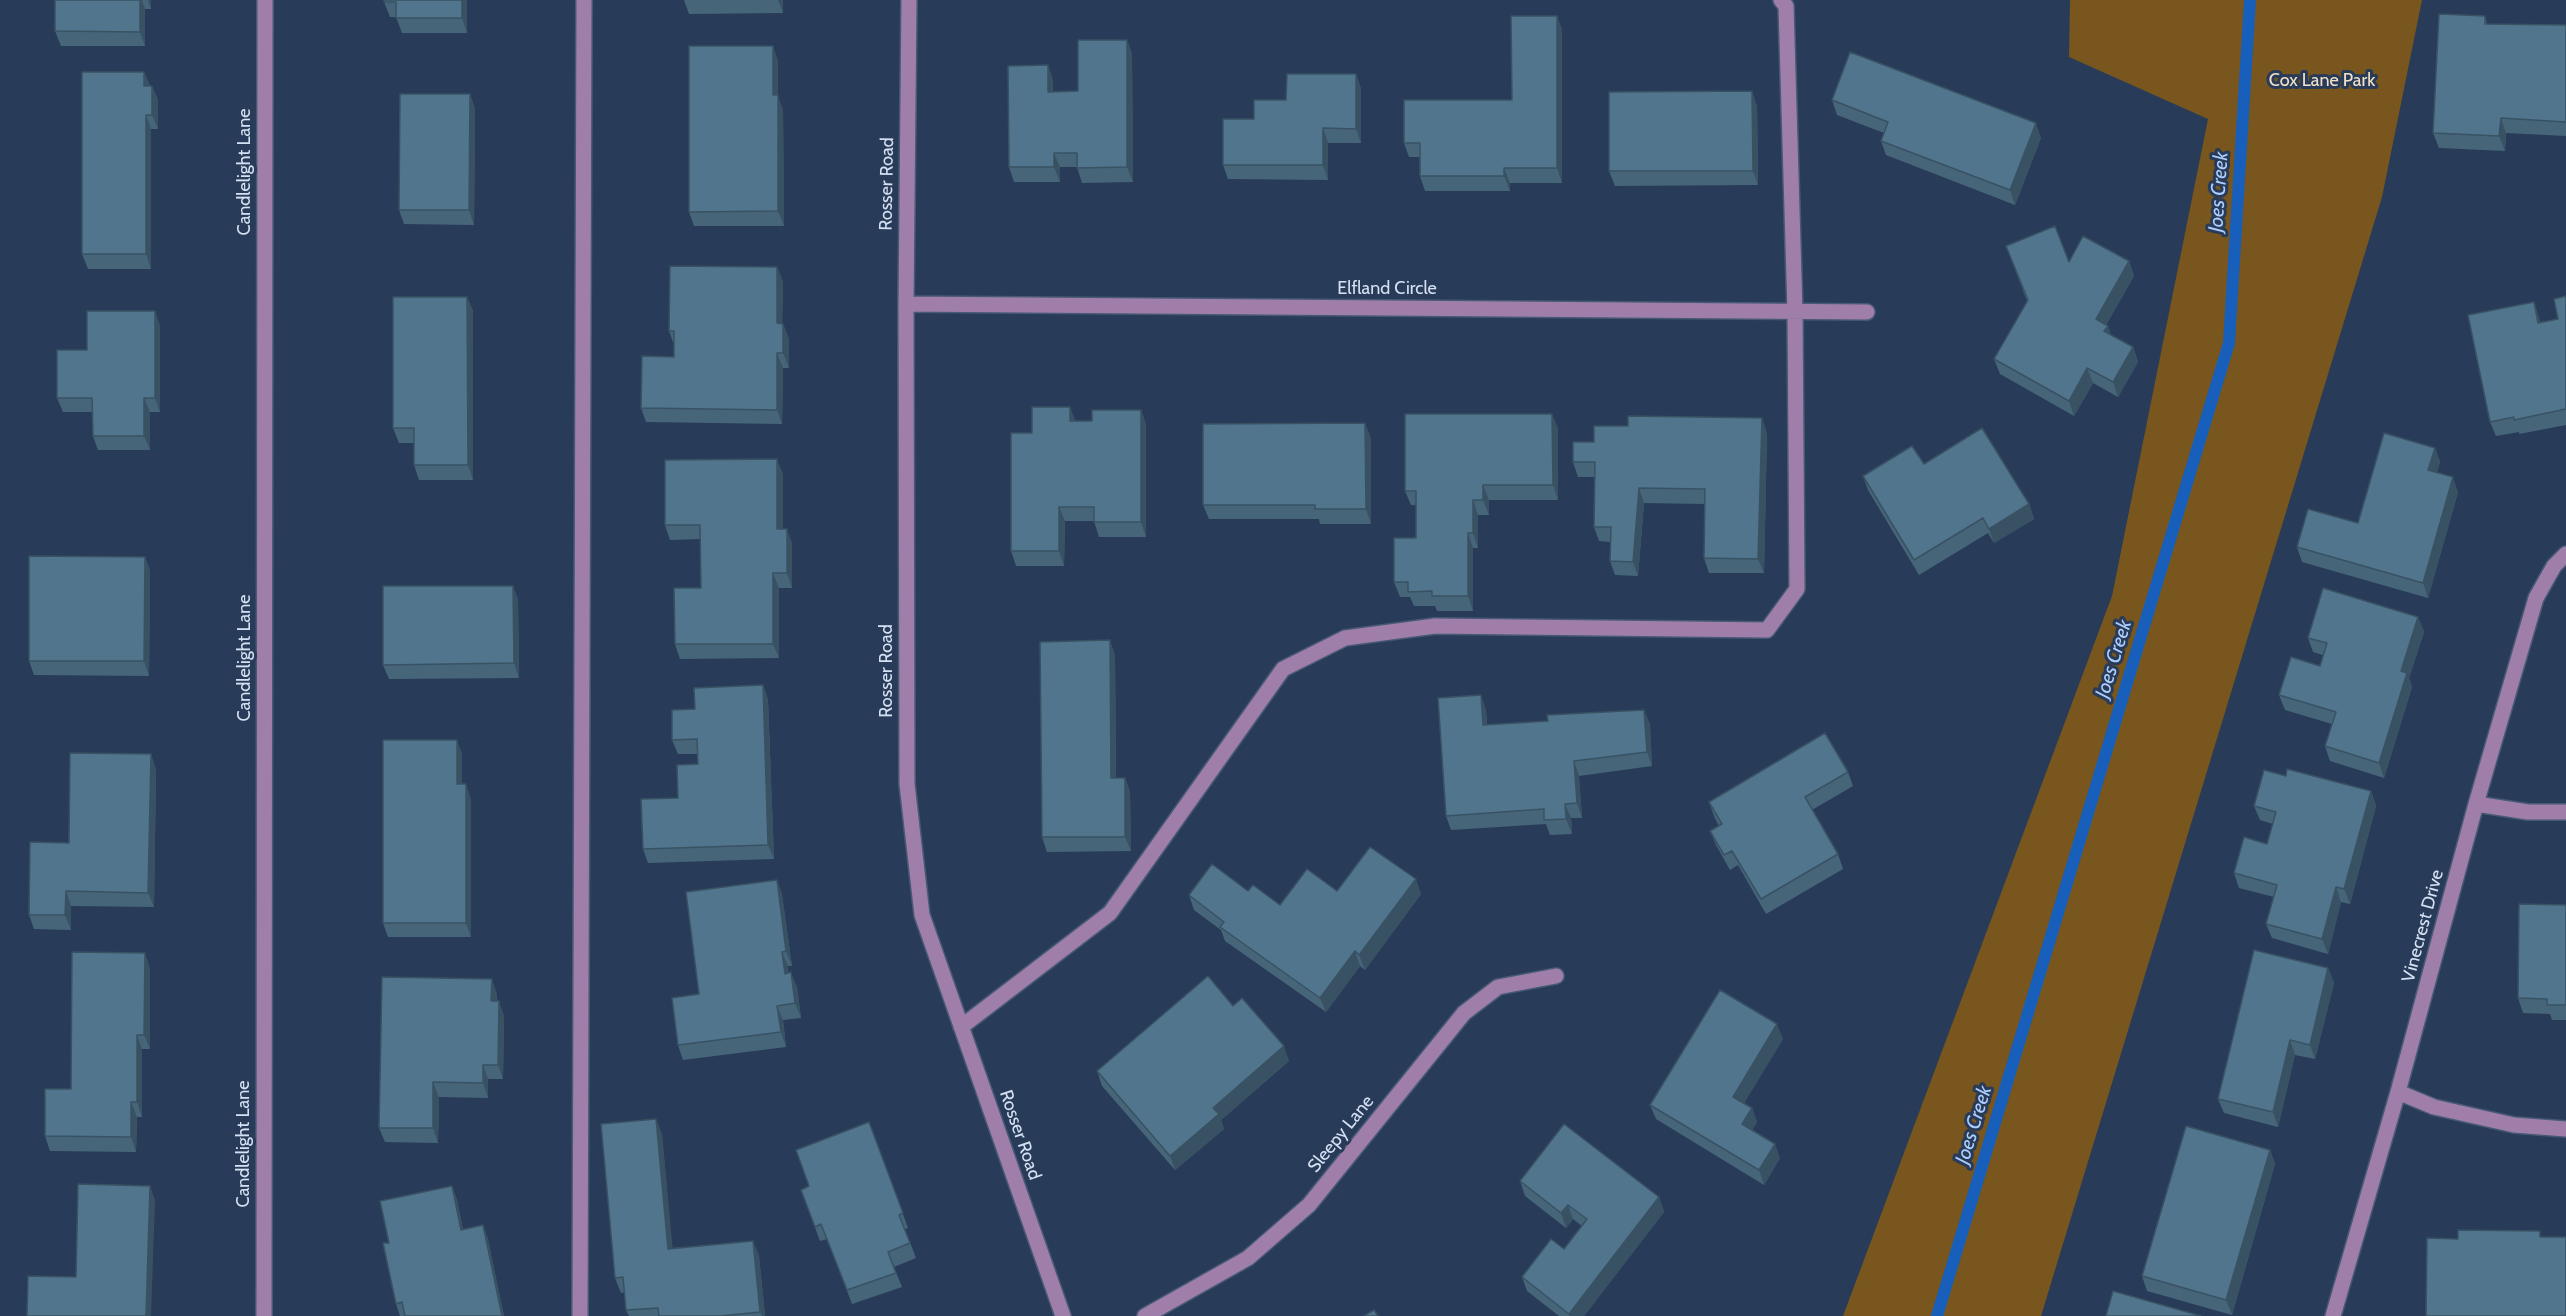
<!DOCTYPE html>
<style>
body{margin:0}
canvas{display:block;background:#283b58}
</style>
<canvas width="2566" height="1316"></canvas>
<script>
const ctx = document.querySelector('canvas').getContext('2d');
ctx.lineJoin = 'round';
function paint(path, color) {
  ctx.fillStyle = color;
  ctx.fill(path, 'evenodd');
}
function poly(rows) {
  const path = new Path2D();
  for (const r of rows) {
    path.moveTo(r[0], r[1]);
    for (let i = 2; i < r.length; i += 2) path.lineTo(r[i], r[i + 1]);
  }
  return path;
}
function trace(path, color, width, dash) {
  ctx.strokeStyle = color;
  ctx.lineWidth = width;
  ctx.lineCap = dash ? 'butt' : 'round';
  ctx.setLineDash(dash || []);
  ctx.stroke(path);
}
function write(font, color, halo, rows, align = 'center') {
  ctx.font = font + ' Cabin,sans-serif';
  ctx.lineWidth = 6;
  ctx.setLineDash([]);
  ctx.textBaseline = 'middle';
  ctx.strokeStyle = halo;
  ctx.fillStyle = color;
  for (const [text, x, y, turn = 0] of rows) {
    ctx.save();
    ctx.translate(x, y);
    ctx.rotate((+turn || 0) * Math.PI / 180);
    ctx.textAlign = isNaN(turn) ? turn : align;
    if (halo) ctx.strokeText(text, 0, 0);
    ctx.fillText(text, 0, 0);
    ctx.restore();
  }
}
paint(poly([
 [2070,0,2422,0,2382,197,2041,1316,1843,1316,2112,596,2208,119,2069,57]
]), '#78561d');
trace(poly([
 [1937,1316,2229,343,2250,0]
]), '#185fbb', 12);
const minor = poly([
 [909,0,906,304,907,784,922,915,1063,1316],
 [906,304,1867,312],
 [2476,804,2528,812,2566,812],
 [961,1027,1110,913,1283,669,1345,638,1435,626,1767,630,1797,589,1795,312,1786,6,1781,0],
 [2398,1092,2434,1107,2514,1125,2566,1129],
 [264,1316,265,0],
 [580,1316,584,0],
 [1145,1316,1248,1258,1309,1205,1464,1013,1498,987,1556,976],
 [2333,1316,2398,1092,2476,804,2536,598,2554,566,2566,554]
]);
trace(minor, '#475974', 18);
trace(minor, '#9f7faa', 15);
paint(poly([
 [55,0,151,0,151,9,145,9,145,46,61,46,55,31],
 [467,0,467,33,402,33,396,17,390,17,384,2],
 [684,0,783,0,783,13,689,14],
 [1557,16,1562,30,1562,183,1510,183,1510,191,1425,191,1420,176,1420,157,1409,157,1404,143,1512,100],
 [2485,16,2487,24,2566,25,2566,136,2506,133,2505,151,2439,148,2433,133],
 [1127,40,1132,54,1133,182,1082,183,1077,167,1060,167,1060,182,1014,182,1009,167,1053,80,1053,92,1078,91],
 [778,61,778,97,783,110,784,226,694,226,689,212],
 [144,72,150,86,152,86,158,100,158,129,151,129,151,269,88,269,82,254],
 [1356,74,1361,89,1361,143,1328,143,1328,180,1228,179,1223,165,1254,119,1286,100],
 [470,94,475,109,474,225,404,224,399,210],
 [1832,100,2041,138,2015,205,1886,155,1881,141,1884,133,1837,115],
 [1757,106,1758,185,1615,186,1609,171],
 [2006,246,2069,262,2129,261,2134,276,2106,325,2108,326,2111,335,2133,347,2138,362,2118,397,2093,383,2074,416,2000,374,1994,359,2027,301],
 [777,267,783,282,782,324,783,324,789,339,789,368,783,368,782,424,646,422,641,408,674,357,674,345,669,331],
 [2566,296,2566,425,2519,434,2519,432,2496,436,2490,422,2534,302,2540,322,2558,319],
 [467,297,473,311,473,480,419,480,414,465,414,443,399,443,393,428],
 [160,325,160,412,150,412,150,450,98,450,93,436,93,412,63,412,57,398,87,350],
 [1141,410,1146,425,1146,537,1099,537,1094,521,1065,521,1064,566,1016,566,1011,551,1032,433,1075,421,1092,421],
 [1558,428,1558,500,1489,500,1489,515,1478,515,1478,548,1473,548,1473,611,1437,611,1435,606,1414,606,1410,597,1400,597,1394,582,1416,538,1416,505,1411,505,1405,491],
 [1767,433,1764,573,1709,573,1704,558,1704,504,1644,503,1638,576,1615,575,1610,561,1610,542,1599,541,1594,527,1595,477,1578,477,1573,462,1594,442],
 [1371,438,1371,524,1320,524,1319,519,1209,519,1203,505],
 [2435,448,2440,462,2437,472,2458,492,2428,598,2302,562,2297,547,2358,523],
 [1924,464,2029,504,2034,519,1994,543,1988,533,1919,575,1868,490,1863,476],
 [783,474,783,529,792,543,792,588,779,588,779,658,680,659,675,644,701,588,701,539,670,540,665,525],
 [145,557,150,571,149,676,34,675,29,661],
 [513,586,518,600,519,678,389,679,383,665],
 [2418,617,2424,632,2409,678,2412,687,2384,778,2330,761,2325,746,2332,724,2285,710,2279,695,2320,666,2323,655,2313,652,2308,638],
 [1115,655,1116,778,1125,778,1130,792,1131,851,1047,852,1042,837],
 [763,685,768,700,774,859,648,863,643,849,678,798,698,764,697,754,678,754,672,740,695,709],
 [1486,710,1487,725,1548,721,1644,710,1650,725,1652,766,1579,776,1582,818,1571,818,1572,834,1550,835,1546,824,1451,830,1446,816],
 [462,754,462,784,471,799,471,937,388,937,383,923],
 [156,769,154,907,71,906,71,930,34,929,29,915,69,843],
 [1848,772,1853,786,1812,810,1838,854,1843,869,1766,914,1738,865,1730,870,1716,845,1710,831,1719,826,1714,816,1709,802],
 [2286,776,2371,791,2376,806,2350,904,2341,902,2328,954,2272,938,2266,924,2274,897,2239,888,2234,873,2267,844,2273,824,2260,820,2254,806],
 [777,880,782,895,792,966,788,966,788,973,797,987,801,1018,783,1020,786,1047,683,1060,678,1045,699,994],
 [1248,891,1280,905,1337,891,1421,894,1365,970,1360,966,1326,1012,1225,941,1221,930,1194,910,1189,895],
 [2566,905,2566,1020,2552,1020,2550,1014,2523,1013,2518,998],
 [150,968,150,1049,142,1049,142,1117,137,1117,136,1152,50,1151,45,1136,71,1089],
 [2328,968,2334,983,2315,1059,2295,1055,2278,1127,2224,1113,2218,1099],
 [497,994,497,1001,504,1016,503,1079,488,1079,488,1098,439,1097,438,1143,385,1142,379,1128],
 [1233,1006,1289,1061,1221,1120,1224,1129,1175,1170,1102,1086,1097,1071],
 [1783,1039,1744,1103,1752,1108,1757,1122,1752,1130,1780,1158,1764,1185,1656,1119,1650,1105],
 [869,1122,908,1228,905,1229,916,1258,894,1267,902,1287,852,1304,827,1239,820,1241,806,1204,809,1187],
 [662,1134,672,1248,753,1241,759,1256,765,1316,629,1316,626,1310,625,1292,621,1293,615,1278],
 [2270,1150,2275,1164,2232,1315,2147,1291,2142,1276],
 [1520,1181,1659,1197,1664,1212,1584,1316,1559,1316,1527,1291,1522,1277,1564,1249,1582,1226,1573,1219,1566,1228,1525,1196],
 [452,1186,457,1200,463,1230,483,1225,488,1240,504,1316,400,1316,396,1304,389,1243]
]), '#466579');
paint(poly([
 [140,0,142,0,145,9,145,46,140,32],
 [148,0,151,0,151,9],
 [462,0,467,0,467,33,462,18],
 [778,0,783,0,783,13],
 [1557,16,1562,30,1562,183,1557,168],
 [1127,40,1132,54,1133,182,1127,167],
 [773,46,778,61,778,97,783,110,784,226,778,211,773,95],
 [1048,65,1053,80,1053,106,1048,92],
 [144,72,150,86,144,86],
 [1356,74,1361,89,1361,143,1356,129],
 [152,86,158,100,158,129,152,115],
 [1752,91,1757,106,1758,185,1753,171],
 [470,94,475,109,474,225,469,210],
 [146,115,151,129,151,269,146,254],
 [2501,118,2506,133,2505,151,2499,136],
 [2036,123,2041,138,2015,205,2010,190],
 [1323,128,1328,143,1328,180,1323,165],
 [1054,153,1060,167,1060,182,1054,167],
 [1504,168,1510,183,1510,191,1504,176],
 [2129,261,2134,276,2101,334,2096,319],
 [777,267,783,282,782,338,777,323],
 [467,297,473,311,473,480,468,465],
 [2534,302,2539,317,2544,337,2538,323],
 [155,311,160,325,160,412,155,398],
 [783,324,789,339,789,368,783,353],
 [2108,326,2113,341,2104,331],
 [2133,347,2138,362,2118,397,2113,382],
 [777,353,783,368,782,424,777,410],
 [2087,368,2093,383,2074,416,2069,401],
 [144,398,150,412,150,450,144,436],
 [1070,407,1076,422,1070,421],
 [1141,410,1146,425,1146,537,1141,522],
 [1552,414,1558,428,1558,500,1553,485],
 [1762,418,1767,433,1764,573,1758,559],
 [1365,423,1371,438,1371,524,1366,509],
 [2435,448,2440,462,2434,484,2428,470],
 [777,459,783,474,783,543,777,529],
 [2453,477,2458,492,2428,598,2423,583],
 [1483,485,1489,500,1489,515,1483,500],
 [1639,488,1644,503,1638,576,1633,562],
 [1473,500,1478,515,1478,548,1473,533],
 [2029,504,2034,519,1994,543,1989,529],
 [1059,507,1065,521,1064,566,1059,551],
 [787,529,792,543,792,588,787,573],
 [1468,533,1473,548,1473,611,1468,596],
 [145,557,150,571,149,676,144,661],
 [773,573,779,588,779,658,773,644],
 [513,586,518,600,519,678,514,663],
 [2418,617,2424,632,2409,678,2412,687,2384,778,2379,763,2401,671],
 [1110,640,1115,655,1116,792,1111,778],
 [763,685,768,700,774,859,768,845],
 [1481,695,1486,710,1488,740,1483,725],
 [1644,710,1650,725,1652,766,1647,752],
 [457,740,462,754,462,799,457,784],
 [151,754,156,769,154,907,148,893],
 [1574,761,1579,776,1582,818,1577,803],
 [1125,778,1130,792,1131,851,1125,837],
 [466,784,471,799,471,937,466,923],
 [2371,791,2376,806,2350,904,2344,889],
 [1565,804,1571,818,1572,834,1566,819],
 [1416,879,1421,894,1365,970,1359,955],
 [777,880,782,895,792,966,786,951],
 [2336,887,2341,902,2328,954,2322,939],
 [66,891,71,906,71,930,65,915],
 [1355,951,1360,966,1326,1012,1320,998],
 [782,952,788,966,790,988,785,974],
 [145,953,150,968,150,1049,144,1035],
 [2328,968,2334,983,2315,1059,2310,1045],
 [791,972,797,987,801,1018,795,1003],
 [492,979,497,994,496,1016,491,1001],
 [499,1001,504,1016,503,1079,498,1065],
 [777,1006,783,1020,786,1047,781,1032],
 [1777,1024,1783,1039,1739,1111,1733,1097],
 [137,1035,142,1049,142,1117,137,1102],
 [2290,1040,2295,1055,2278,1127,2273,1112],
 [1284,1046,1289,1061,1221,1120,1224,1129,1175,1170,1170,1156,1213,1108],
 [483,1065,488,1079,488,1098,483,1083],
 [433,1082,439,1097,438,1143,433,1128],
 [131,1102,137,1117,136,1152,131,1137],
 [1752,1108,1757,1122,1747,1138,1742,1124],
 [656,1119,662,1134,674,1263,668,1249],
 [1775,1144,1780,1158,1764,1185,1759,1170],
 [2270,1150,2275,1164,2232,1315,2226,1300],
 [150,1186,155,1200,151,1316,146,1316],
 [452,1186,457,1200,466,1245,461,1230],
 [1659,1197,1664,1212,1584,1316,1570,1316,1569,1314],
 [1568,1205,1573,1219,1566,1228,1561,1213],
 [483,1225,488,1240,504,1316,502,1316],
 [753,1241,759,1256,765,1316,762,1316,760,1312]
]), '#395263');
const building = poly([
 [55,0,140,0,140,32,55,31,55,0],
 [384,0,462,0,462,18,396,18,396,2,384,2,384,0],
 [2439,14,2485,16,2485,24,2566,25,2566,122,2501,118,2499,136,2433,133,2439,14],
 [1511,16,1557,16,1557,168,1504,168,1504,176,1420,176,1420,143,1404,143,1404,100,1512,100,1511,16],
 [1078,40,1127,40,1127,167,1077,168,1077,153,1054,153,1054,167,1009,167,1008,66,1048,65,1048,92,1078,91,1078,40],
 [689,46,773,46,773,95,778,95,778,211,689,212,689,46],
 [1850,52,2036,123,2010,190,1881,141,1888,122,1832,100,1850,52],
 [82,72,144,72,144,86,152,86,152,115,146,115,146,254,82,254,82,72],
 [1287,74,1356,74,1356,129,1323,128,1323,165,1223,165,1223,119,1254,119,1254,100,1286,100,1287,74],
 [1752,91,1753,171,1609,171,1609,92,1752,91],
 [400,94,470,94,469,210,399,210,400,94],
 [2055,226,2069,262,2083,236,2129,261,2096,319,2108,326,2104,331,2133,347,2113,382,2087,368,2069,401,1994,359,2028,300,2006,246,2055,226],
 [670,266,777,267,777,323,783,324,783,353,777,353,777,410,641,408,642,356,674,357,674,331,669,331,670,266],
 [2566,296,2566,409,2514,420,2514,417,2490,422,2468,315,2534,302,2538,323,2558,319,2554,299,2566,296],
 [393,297,467,297,468,465,414,465,414,428,393,428,393,297],
 [87,311,155,311,155,398,144,398,144,436,93,436,92,398,57,398,57,350,87,350,87,311],
 [1032,407,1070,407,1070,421,1092,421,1092,410,1141,410,1141,522,1094,522,1094,507,1059,507,1059,551,1011,551,1011,433,1032,433,1032,407],
 [1405,414,1552,414,1553,485,1483,485,1483,500,1473,500,1473,533,1468,533,1468,596,1432,596,1432,591,1408,592,1408,582,1394,582,1394,538,1416,538,1416,491,1405,491,1405,414],
 [1628,416,1762,418,1758,559,1704,558,1705,489,1639,488,1633,562,1610,561,1611,527,1594,527,1595,462,1573,462,1573,442,1594,442,1594,426,1628,426,1628,416],
 [1365,423,1366,509,1315,509,1315,505,1203,505,1203,424,1365,423],
 [1982,428,2029,504,1989,529,1983,518,1914,560,1863,476,1912,446,1924,464,1982,428],
 [2384,433,2435,448,2428,470,2453,477,2423,583,2297,547,2308,509,2358,523,2384,433],
 [777,459,777,529,787,529,787,573,773,573,773,644,675,644,674,588,701,588,700,525,665,525,665,460,777,459],
 [29,556,145,557,144,661,29,661,29,556],
 [383,586,513,586,514,663,383,665,383,586],
 [2323,588,2418,617,2401,671,2407,673,2379,763,2325,746,2336,712,2279,695,2291,657,2320,666,2327,643,2308,638,2323,588],
 [1110,640,1111,778,1125,778,1125,837,1042,837,1040,642,1110,640],
 [763,685,768,845,643,849,641,799,678,798,677,765,698,764,697,739,672,740,672,710,695,709,694,688,763,685],
 [1481,695,1483,725,1548,721,1547,715,1644,710,1647,752,1574,761,1577,803,1565,804,1566,819,1544,820,1544,809,1446,816,1438,698,1481,695],
 [1825,733,1848,772,1805,797,1838,854,1761,899,1732,851,1724,855,1710,831,1722,824,1709,802,1825,733],
 [383,740,457,740,457,784,466,784,466,923,383,923,383,740],
 [70,753,151,754,148,893,66,891,65,915,29,915,30,842,69,843,70,753],
 [2287,769,2371,791,2344,889,2336,887,2322,939,2266,924,2277,885,2234,873,2244,837,2267,844,2276,812,2254,806,2264,770,2286,776,2287,769],
 [1370,847,1416,879,1359,955,1355,951,1320,998,1220,927,1224,922,1189,895,1212,864,1248,891,1253,885,1280,905,1307,869,1337,891,1370,847],
 [777,880,786,951,782,952,785,974,791,972,795,1003,777,1006,781,1032,678,1045,672,998,699,994,686,892,777,880],
 [2519,904,2566,905,2566,1005,2547,1005,2547,999,2518,998,2519,904],
 [2254,950,2328,968,2310,1045,2290,1040,2273,1112,2218,1099,2254,950],
 [72,952,145,953,144,1035,137,1035,137,1102,131,1102,131,1137,45,1136,45,1089,71,1089,72,952],
 [1208,976,1233,1006,1242,998,1284,1046,1213,1108,1219,1114,1170,1156,1097,1071,1208,976],
 [382,977,492,979,491,1001,499,1001,498,1065,483,1065,483,1083,433,1082,433,1128,379,1128,382,977],
 [1720,990,1777,1024,1733,1097,1752,1108,1742,1124,1775,1144,1759,1170,1650,1105,1720,990],
 [656,1119,668,1249,753,1241,760,1312,720,1316,659,1316,658,1308,626,1310,623,1277,615,1278,601,1124,656,1119],
 [869,1122,903,1213,899,1215,910,1243,888,1252,896,1273,847,1290,821,1224,815,1227,801,1190,809,1186,796,1150,869,1122],
 [1564,1124,1659,1197,1569,1314,1522,1277,1551,1239,1564,1249,1587,1219,1568,1205,1561,1213,1520,1181,1564,1124],
 [2186,1126,2270,1150,2226,1300,2142,1276,2186,1126],
 [78,1184,150,1186,146,1316,27,1316,28,1276,76,1277,78,1184],
 [452,1186,461,1230,483,1225,502,1316,405,1316,402,1302,396,1304,383,1243,389,1243,380,1201,452,1186],
 [2458,1230,2540,1231,2540,1237,2566,1237,2566,1316,2426,1316,2427,1238,2458,1239,2458,1230],
 [2113,1291,2201,1316,2106,1316,2113,1291],
 [1374,1310,1378,1316,1364,1316,1374,1310]
]);
paint(building, '#51758d');
trace(building, '#395263', 1.5);
write('18px', '#f2e1c8', '#283b58', [
 ["Cox Lane Park",2322,81]
]);
write('18px', '#d5e1f3', '#283b58', [
 ["Candlelight Lane",245,172,-90],
 ["Rosser Road",887,184,-89],
 ["Elfland Circle",1387,289],
 ["Candlelight Lane",245,658,-90],
 ["Rosser Road",887,671,-90],
 ["Vinecrest Drive",2423,926,-75],
 ["Sleepy Lane",1341,1134,-51],
 ["Rosser Road",1020,1135,71],
 ["Candlelight Lane",244,1144,-90]
]);
write('italic 20px', '#adcefe', '#283b58', [
 ["Joes Creek",2219,192,-86],
 ["Joes Creek",2114,659,-73],
 ["Joes Creek",1974,1125,-73]
]);
</script>
